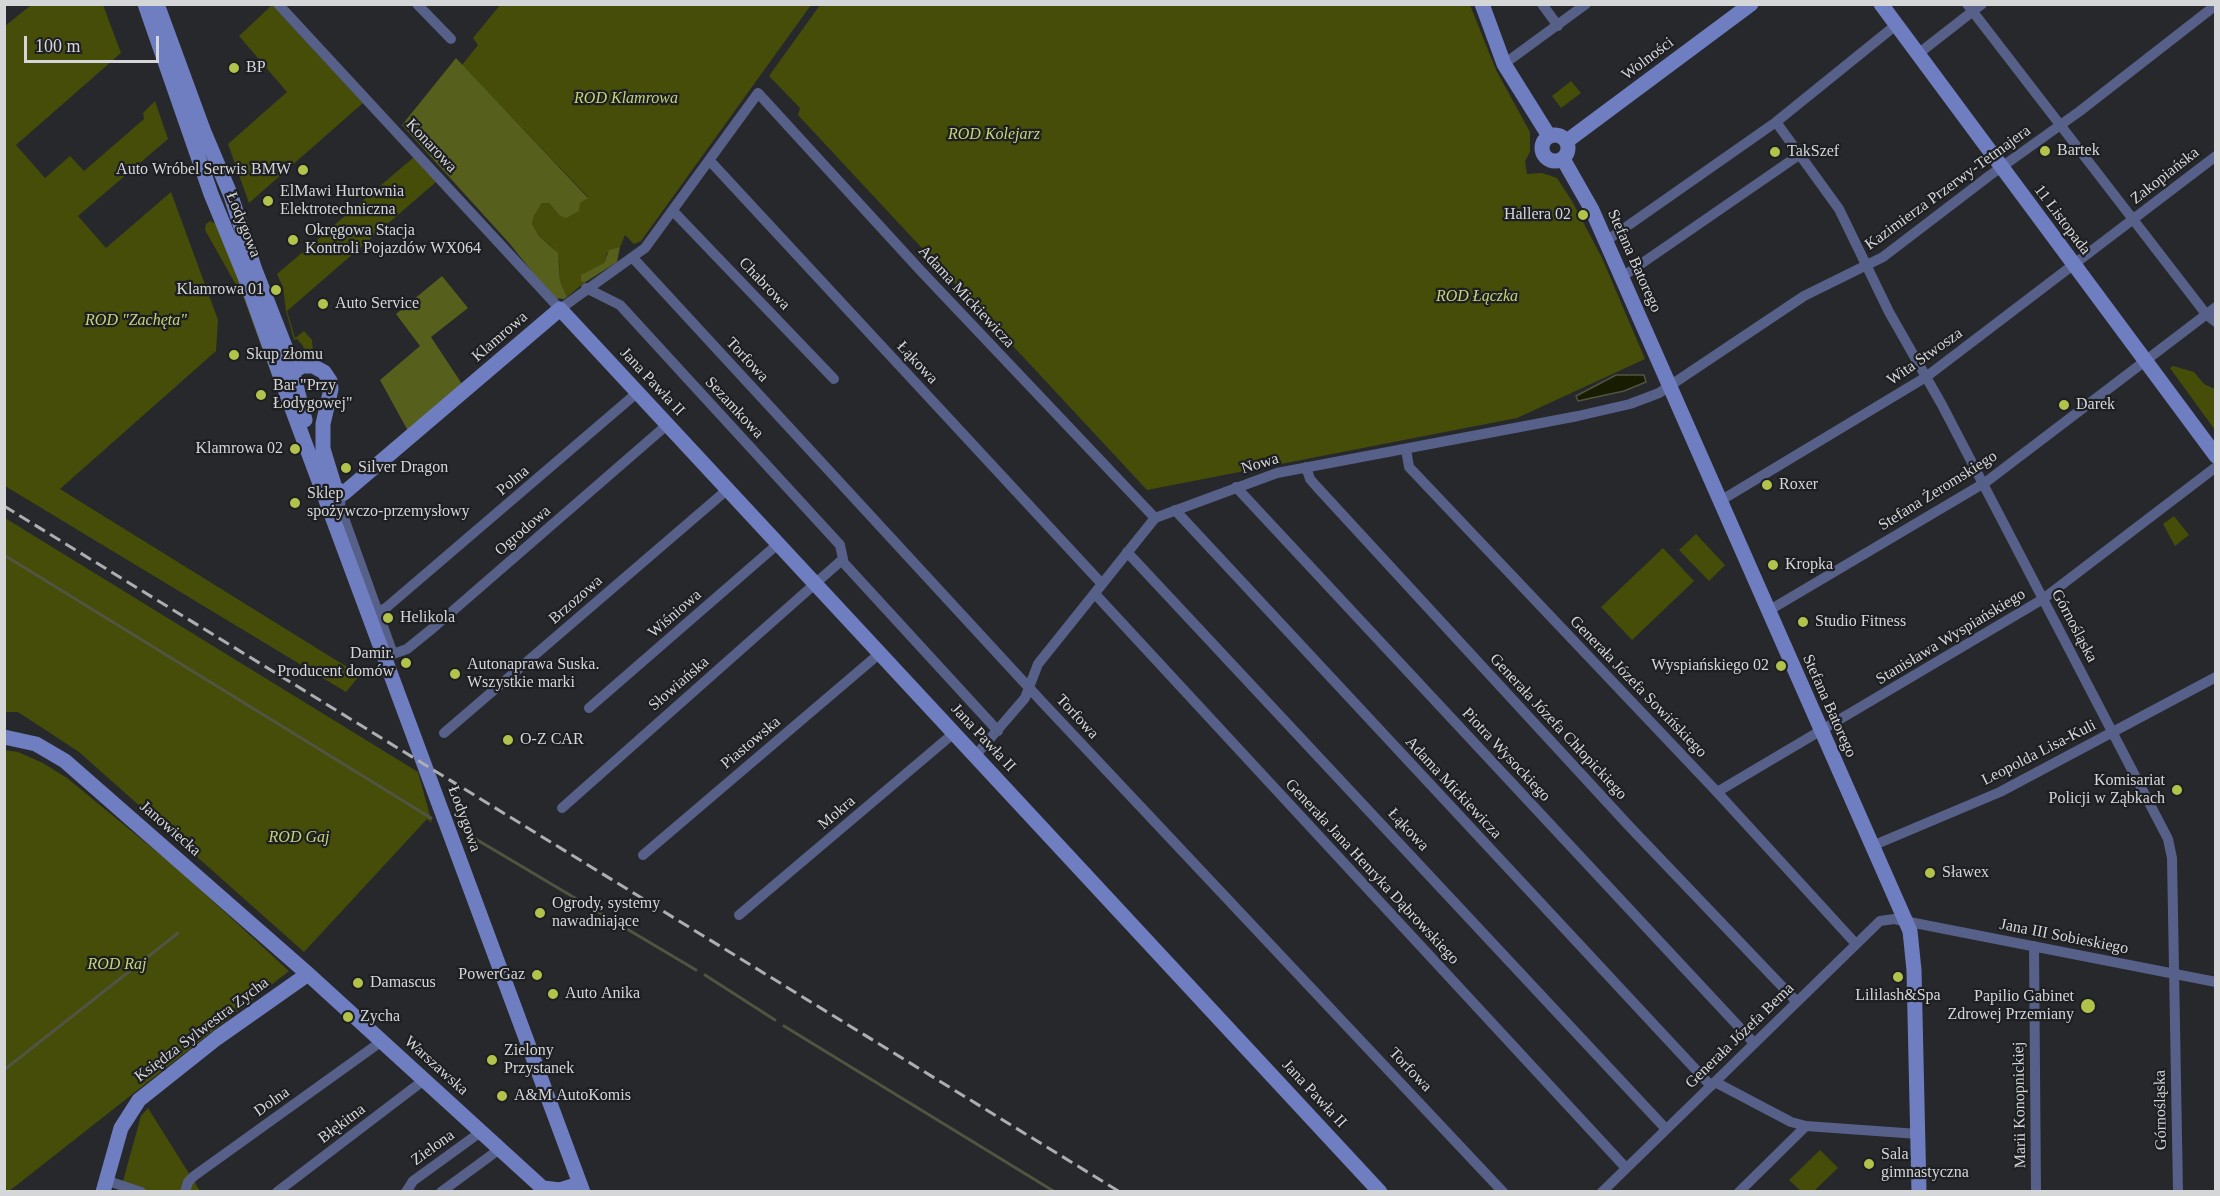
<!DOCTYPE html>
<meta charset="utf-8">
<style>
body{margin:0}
#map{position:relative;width:2220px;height:1196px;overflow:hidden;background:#27282b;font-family:Georgia,serif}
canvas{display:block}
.frame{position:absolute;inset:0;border:6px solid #d5d6d8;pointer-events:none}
.scale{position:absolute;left:24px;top:36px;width:135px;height:27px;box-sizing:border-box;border:3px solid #d5d6d8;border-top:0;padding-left:8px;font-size:18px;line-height:21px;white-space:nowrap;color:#d5d6d8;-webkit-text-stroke:4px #1e1f22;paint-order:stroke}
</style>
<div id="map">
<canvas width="2220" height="1196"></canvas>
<div class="frame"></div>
<div class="scale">100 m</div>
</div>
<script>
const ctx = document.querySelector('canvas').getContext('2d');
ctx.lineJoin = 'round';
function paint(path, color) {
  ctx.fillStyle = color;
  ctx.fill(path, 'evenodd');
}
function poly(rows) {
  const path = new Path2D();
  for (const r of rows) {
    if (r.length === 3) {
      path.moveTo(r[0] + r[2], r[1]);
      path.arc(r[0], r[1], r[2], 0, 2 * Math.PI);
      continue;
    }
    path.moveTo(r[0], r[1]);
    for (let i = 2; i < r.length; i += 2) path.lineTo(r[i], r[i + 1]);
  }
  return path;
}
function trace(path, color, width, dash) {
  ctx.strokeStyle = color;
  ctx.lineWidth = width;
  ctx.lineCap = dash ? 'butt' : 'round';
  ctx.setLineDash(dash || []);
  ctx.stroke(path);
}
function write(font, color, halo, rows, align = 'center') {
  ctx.font = font + ' Georgia,serif';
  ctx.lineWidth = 4.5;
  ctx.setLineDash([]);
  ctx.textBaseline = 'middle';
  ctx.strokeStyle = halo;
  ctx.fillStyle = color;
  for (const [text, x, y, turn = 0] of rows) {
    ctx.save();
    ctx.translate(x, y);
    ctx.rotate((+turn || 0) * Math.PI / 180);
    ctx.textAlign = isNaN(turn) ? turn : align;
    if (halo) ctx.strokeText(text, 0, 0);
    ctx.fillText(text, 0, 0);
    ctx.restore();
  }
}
paint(poly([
 [31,5,103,5,121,53,16,145,45,178,70,156,84,171,144,119,143,113,155,101,168,139,78,216,106,248,171,192,218,320,216,351,60,489,360,675,346,692,5,486,5,26],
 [272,5,363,103,249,203,228,144,287,92,239,36],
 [500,5,811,5,641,241,634,244,625,235,620,247,607,253,604,263,581,281,584,283,567,297,560,281,559,261,553,248,539,236,532,224,534,216,542,203,549,203,559,215,588,197,462,65,478,45,473,38],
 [820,5,1470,5,1496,70,1530,132,1530,152,1525,161,1527,174,1542,173,1557,178,1572,201,1602,258,1645,359,1517,418,1147,490,798,115,800,108,769,76],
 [1571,81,1581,93,1561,108,1552,96],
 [414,157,436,182,287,311,295,338,304,331,312,340,313,352,307,358,303,346,297,339,294,340,286,311,283,287,277,274],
 [210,221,220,226,279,395,244,299,205,230,206,224],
 [2173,366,2194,372,2204,384,2215,389,2215,430,2170,368],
 [2174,516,2189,535,2175,546,2163,524],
 [5,518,418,772,432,823,427,819,304,952,79,752,18,712,5,712],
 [1696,534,1725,565,1709,581,1679,550],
 [1663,548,1694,581,1632,640,1601,607],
 [4,750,18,752,43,763,67,778,179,870,289,971,8,1192,4,1191],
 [148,1108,200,1191,120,1192,141,1116],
 [1820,1150,1838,1168,1814,1191,1801,1191,1789,1180]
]), '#454d09');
paint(poly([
 [456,58,588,198,580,203,579,211,566,218,559,215,549,203,542,203,534,216,532,224,539,236,558,253,560,281,567,297,564,299,553,298,510,244,402,125],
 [620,247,617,262,584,283,581,281,581,275,604,263,609,250],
 [442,276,468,308,431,337,462,384,408,431,380,380,420,346,396,314]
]), '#565f1c');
const water = poly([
 [1616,375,1644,375,1646,382,1624,391,1578,401,1576,396,1616,375]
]);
paint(water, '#181c00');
trace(water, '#515441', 1.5);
trace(poly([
 [4,555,431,818],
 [454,816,456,811,462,809,467,820],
 [472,832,474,838,696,970],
 [705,975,775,1020],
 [784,1026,1055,1192],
 [4,1070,178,933]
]), '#515441', 3);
trace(poly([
 [278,4,560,309,645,248,758,93,920,270,1155,518],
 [417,4,451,39],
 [1542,4,1558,26],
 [1967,4,2206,314,2216,322],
 [1918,54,1982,4],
 [1504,64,1586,4],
 [1776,122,1839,209,1889,312,1942,405,2168,839,2172,858,2178,1192],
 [710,161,1102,584],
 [673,211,834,379],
 [1606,241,1776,122,1896,25],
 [633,258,1044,704,1503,1192],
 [1622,277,1799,155],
 [1406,449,1409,467,1717,792,1856,944],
 [1306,467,1310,479,1317,487,1629,826,1796,1001],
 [1236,487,1754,1043],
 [341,493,340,507,393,654,407,649,433,628,668,424],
 [1720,501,1926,377,2216,156],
 [1175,510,1711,1086],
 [1127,552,1666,1129],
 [842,561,998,731],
 [1096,595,1626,1168],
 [1768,611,1986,482,2216,307],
 [378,612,387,607,638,392],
 [589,708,779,543],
 [444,733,728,489],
 [975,756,1025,698,1038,664,1155,518,1277,473,1578,416,1630,404,1659,393,1804,296,1883,257,1989,176,2080,111,2216,5],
 [1717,792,2043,599,2216,467],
 [562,808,843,559,840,545,620,305,586,288],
 [1872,846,2000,792,2216,677],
 [643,855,879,654],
 [739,915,954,733],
 [2034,946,2036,1192],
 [1715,1082,1791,1122,1806,1126,1918,1134],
 [105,1180,141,1192],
 [185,1192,188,1182,194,1176,382,1041],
 [277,1192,424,1080],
 [406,1192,413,1181,482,1131],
 [441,1192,501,1148],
 [1602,1192,1880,921,1894,919,2216,982],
 [1739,1192,1806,1126]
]), '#566089', 10);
trace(poly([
 [145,4,211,194,245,277,287,395,583,1192],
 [157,4,204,132,231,196,255,270,288,354,305,420],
 [1482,4,1504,64,1549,136],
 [1881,4,2216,456],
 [1555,148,13],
 [1567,141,1751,4],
 [1563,159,1592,210,1910,931,1914,970,1919,1192],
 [293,372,302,366,313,366,324,372,330,381,331,389,323,424,323,449,335,488,344,493,560,309,1380,1192],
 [4,737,36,744,65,761,308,974,547,1192],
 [543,1188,560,1190,579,1184],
 [103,1192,121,1128,139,1100,217,1038,308,974]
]), '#6f7ec0', 15);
trace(poly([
 [4,506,1120,1192]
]), '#adaeb1', 3, [12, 6]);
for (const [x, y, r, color] of [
 [234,68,6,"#b2c34c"],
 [2045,151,6,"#b2c34c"],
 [1775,152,6,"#b2c34c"],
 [303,170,6,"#b2c34c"],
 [268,201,6,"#b2c34c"],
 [1583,215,6,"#b2c34c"],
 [293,240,6,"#b2c34c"],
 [276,290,6,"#b2c34c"],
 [323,304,6,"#b2c34c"],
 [234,355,6,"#b2c34c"],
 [261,395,6,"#b2c34c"],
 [2064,405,6,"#b2c34c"],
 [295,449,6,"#b2c34c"],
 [346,468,6,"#b2c34c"],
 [1767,485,6,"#b2c34c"],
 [295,503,6,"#b2c34c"],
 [1773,565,6,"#b2c34c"],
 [388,618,6,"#b2c34c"],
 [1803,622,6,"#b2c34c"],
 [406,663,6,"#b2c34c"],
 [1781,666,6,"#b2c34c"],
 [455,674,6,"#b2c34c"],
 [508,740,6,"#b2c34c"],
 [2177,790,6,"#b2c34c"],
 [1930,873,6,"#b2c34c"],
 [540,913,6,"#b2c34c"],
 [537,975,6,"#b2c34c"],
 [1898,977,6,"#b2c34c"],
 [358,983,6,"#b2c34c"],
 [553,994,6,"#b2c34c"],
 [2088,1006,8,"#b2c34c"],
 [348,1017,6,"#b2c34c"],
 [492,1060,6,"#b2c34c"],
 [502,1096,6,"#b2c34c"],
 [1869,1164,6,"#b2c34c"]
]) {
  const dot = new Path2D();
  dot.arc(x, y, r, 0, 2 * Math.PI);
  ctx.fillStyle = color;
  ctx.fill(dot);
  trace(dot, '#1e1f22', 2);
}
write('16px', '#d5d6d8', '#1e1f22', [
 ["Wolności",1648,59,-37],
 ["Konarowa",431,146,47],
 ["Zakopiańska",2165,176,-38],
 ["Kazimierza Przerwy-Tetmajera",1948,188,-36],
 ["11 Listopada",2062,220,53],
 ["Łodygowa",243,225,68],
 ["Stefana Batorego",1634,261,66],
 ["Chabrowa",764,284,46],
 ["Adama Mickiewicza",966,297,47],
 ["Klamrowa",500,337,-41],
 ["Wita Stwosza",1925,357,-35],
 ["Torfowa",747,360,47],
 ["Łąkowa",917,363,47],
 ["Jana Pawła II",652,382,47],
 ["Sezamkowa",734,408,47],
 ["Nowa",1260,464,-17],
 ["Polna",513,481,-40],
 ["Stefana Żeromskiego",1938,491,-32],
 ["Ogrodowa",523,531,-41],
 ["Brzozowa",576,600,-41],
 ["Wiśniowa",675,614,-41],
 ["Górnośląska",2074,626,62],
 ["Stanisława Wyspiańskiego",1951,637,-31],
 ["Słowiańska",679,684,-41],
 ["Generała Józefa Sowińskiego",1638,687,46],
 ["Stefana Batorego",1829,706,66],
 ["Torfowa",1077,717,47],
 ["Generała Józefa Chłopickiego",1558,727,47],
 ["Jana Pawła II",983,738,47],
 ["Piastowska",751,743,-40],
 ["Leopolda Lisa-Kuli",2039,753,-27],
 ["Piotra Wysockiego",1506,755,47],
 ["Adama Mickiewicza",1453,788,47],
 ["Mokra",837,813,-40],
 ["Łodygowa",464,819,70],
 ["Janowiecka",170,829,41],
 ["Łąkowa",1408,830,47],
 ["Generała Jana Henryka Dąbrowskiego",1372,872,47],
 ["Jana III Sobieskiego",2064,937,11],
 ["Księdza Sylwestra Zycha",202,1030,-37],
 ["Generała Józefa Bema",1740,1036,-44],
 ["Warszawska",436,1066,42],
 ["Torfowa",1410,1070,46],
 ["Jana Pawła II",1314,1094,47],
 ["Dolna",272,1102,-35],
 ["Marii Konopnickiej",2020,1105,-91],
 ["Górnośląska",2161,1110,-91],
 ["Błękitna",342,1124,-37],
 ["Zielona",433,1148,-36]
]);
write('16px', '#d5d6d8', '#1e1f22', [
 ["BP",246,68],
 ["Bartek",2057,151],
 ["TakSzef",1787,152],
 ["Auto Wróbel Serwis BMW",291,170,"right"],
 ["ElMawi Hurtownia",280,192],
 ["Elektrotechniczna",280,210],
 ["Hallera 02",1571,215,"right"],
 ["Okręgowa Stacja",305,231],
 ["Kontroli Pojazdów WX064",305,249],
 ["Klamrowa 01",264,290,"right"],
 ["Auto Service",335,304],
 ["Skup złomu",246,355],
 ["Bar \"Przy",273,386],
 ["Łodygowej\"",273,404],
 ["Darek",2076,405],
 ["Klamrowa 02",283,449,"right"],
 ["Silver Dragon",358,468],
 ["Roxer",1779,485],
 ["Sklep",307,494],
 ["spożywczo-przemysłowy",307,512],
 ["Kropka",1785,565],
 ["Helikola",400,618],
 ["Studio Fitness",1815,622],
 ["Damir.",394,654,"right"],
 ["Producent domów",394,672,"right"],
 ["Autonaprawa Suska.",467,665],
 ["Wszystkie marki",467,683],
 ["Wyspiańskiego 02",1769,666,"right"],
 ["O-Z CAR",520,740],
 ["Komisariat",2165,781,"right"],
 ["Policji w Ząbkach",2165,799,"right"],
 ["Sławex",1942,873],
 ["Ogrody, systemy",552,904],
 ["nawadniające",552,922],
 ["PowerGaz",525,975,"right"],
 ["Damascus",370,983],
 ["Auto Anika",565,994],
 ["Lililash&Spa",1898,996,"center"],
 ["Papilio Gabinet",2074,997,"right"],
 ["Zdrowej Przemiany",2074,1015,"right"],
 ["Zycha",360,1017],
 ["Zielony",504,1051],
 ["Przystanek",504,1069],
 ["A&M AutoKomis",514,1096],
 ["Sala",1881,1155],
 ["gimnastyczna",1881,1173]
], 'left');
write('italic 16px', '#c5d477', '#1e1f22', [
 ["ROD Klamrowa",626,99],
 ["ROD Kolejarz",994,135],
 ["ROD Łączka",1477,297],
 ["ROD \"Zachęta\"",136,321],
 ["ROD Gaj",299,838],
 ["ROD Raj",117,965]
]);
</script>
